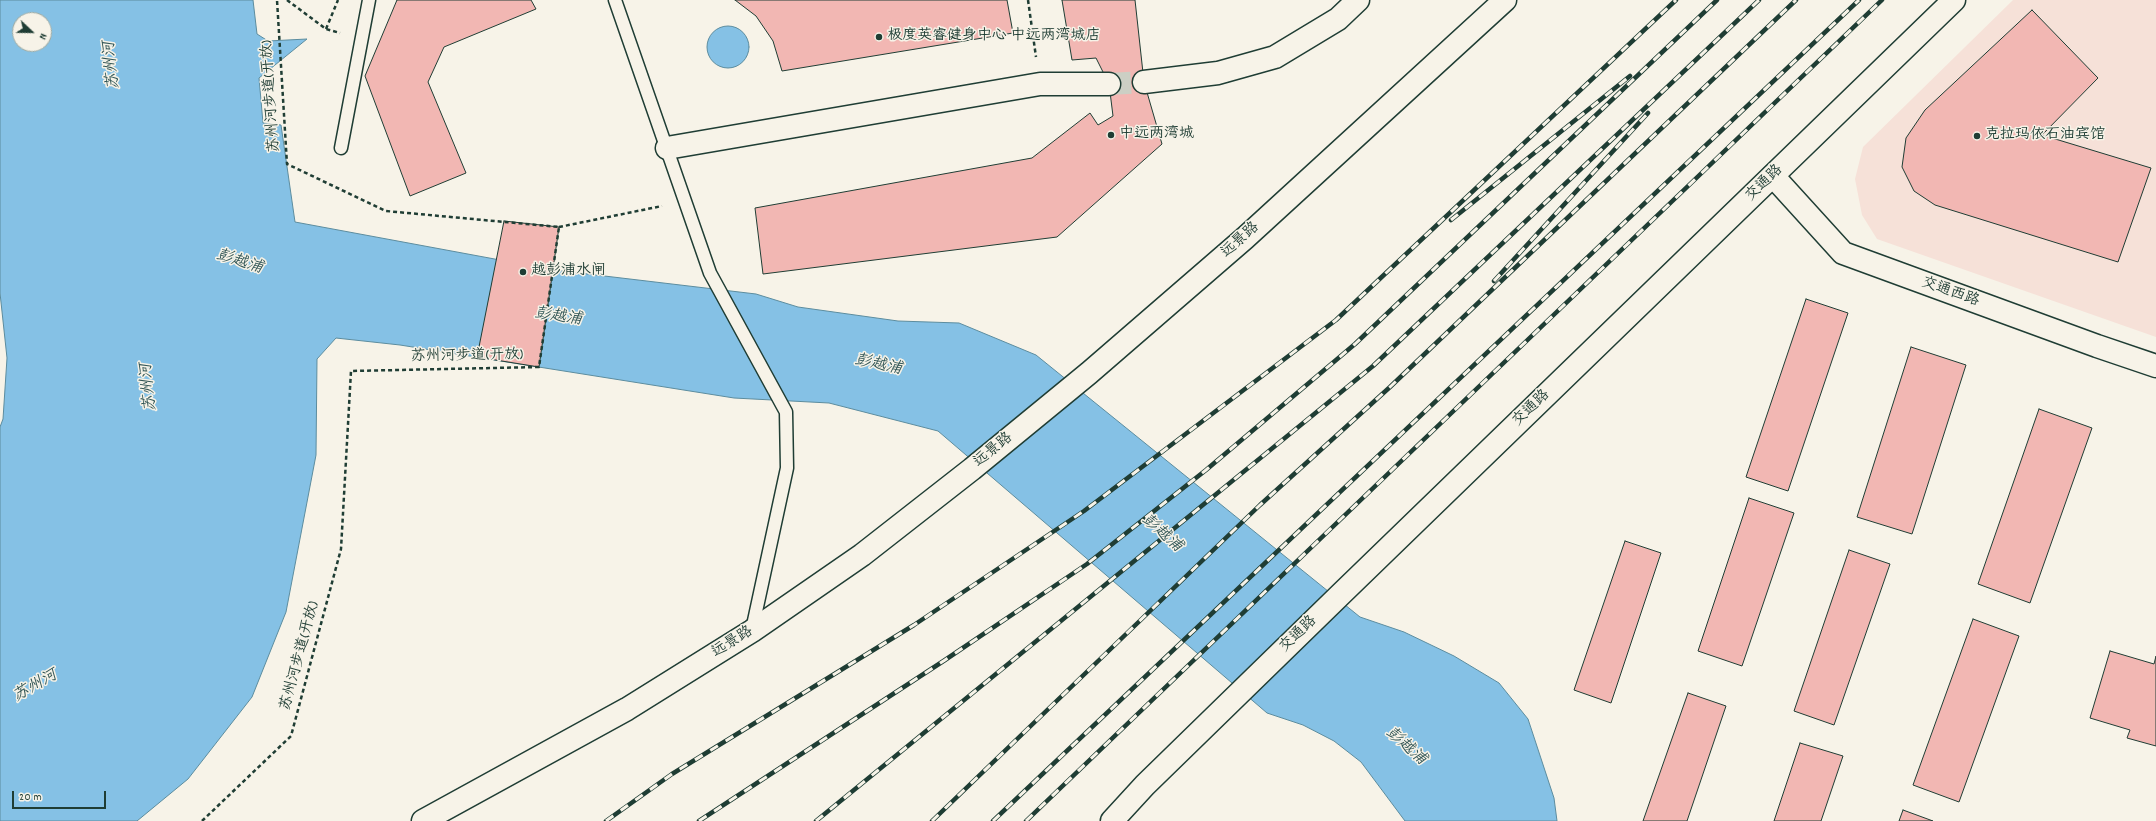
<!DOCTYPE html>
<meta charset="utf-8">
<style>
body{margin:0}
#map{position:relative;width:2156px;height:821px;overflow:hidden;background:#f7f3e8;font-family:Dekko,sans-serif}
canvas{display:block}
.north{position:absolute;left:12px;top:12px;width:40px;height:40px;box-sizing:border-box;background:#f7f3e8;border:1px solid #a1aaa0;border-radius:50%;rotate:112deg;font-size:11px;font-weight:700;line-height:16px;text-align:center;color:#1f3d34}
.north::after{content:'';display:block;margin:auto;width:14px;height:18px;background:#1f3d34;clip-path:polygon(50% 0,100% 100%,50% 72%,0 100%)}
.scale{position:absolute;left:12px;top:791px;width:94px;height:18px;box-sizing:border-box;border:2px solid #1f3d34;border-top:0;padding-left:5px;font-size:12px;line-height:14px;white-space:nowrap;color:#1f3d34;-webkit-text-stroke:3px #f7f3e8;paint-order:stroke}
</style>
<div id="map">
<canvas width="2156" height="821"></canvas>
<div class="north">N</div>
<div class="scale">20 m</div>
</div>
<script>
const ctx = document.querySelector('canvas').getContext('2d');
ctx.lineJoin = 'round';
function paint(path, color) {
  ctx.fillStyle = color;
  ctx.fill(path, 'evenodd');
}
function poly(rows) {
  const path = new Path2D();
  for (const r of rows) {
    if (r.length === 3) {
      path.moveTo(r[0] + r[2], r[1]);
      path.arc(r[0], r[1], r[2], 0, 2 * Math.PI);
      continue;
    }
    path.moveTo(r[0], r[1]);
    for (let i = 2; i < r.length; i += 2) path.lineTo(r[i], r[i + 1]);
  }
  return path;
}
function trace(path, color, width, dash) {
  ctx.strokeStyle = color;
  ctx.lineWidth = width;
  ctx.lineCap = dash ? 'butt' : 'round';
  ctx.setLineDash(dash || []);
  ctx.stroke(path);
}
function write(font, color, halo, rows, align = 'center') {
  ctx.font = font + ' Dekko,"LXGW WenKai TC",sans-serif';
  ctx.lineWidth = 3;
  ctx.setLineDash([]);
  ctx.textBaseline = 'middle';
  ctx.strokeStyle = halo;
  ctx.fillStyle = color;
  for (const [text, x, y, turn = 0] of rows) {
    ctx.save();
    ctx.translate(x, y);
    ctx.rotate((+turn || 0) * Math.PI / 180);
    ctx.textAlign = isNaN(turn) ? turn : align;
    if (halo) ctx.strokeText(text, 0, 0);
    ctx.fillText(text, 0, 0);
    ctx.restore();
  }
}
paint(poly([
 [2013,0,2156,0,2156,337,1877,239,1862,215,1855,179,1863,147]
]), '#f6e1d8');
const water = poly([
 [0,0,253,0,257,34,268,41,307,39,259,78,263,123,281,125,295,222,554,270,756,294,798,307,898,321,959,323,1036,355,1360,617,1404,632,1454,656,1499,683,1528,719,1554,798,1557,821,1405,821,1361,762,1334,741,1303,725,1267,713,938,431,829,403,734,398,400,345,336,338,317,359,316,455,286,612,252,697,188,779,137,821,0,821,0,427,3,419,7,358,0,293,0,0],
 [20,20,44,20,44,44,20,44,20,20],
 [728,47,21]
]);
paint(water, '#85c1e5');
trace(water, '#5c8c9e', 1);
const building = poly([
 [397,0,531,0,536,9,444,47,428,82,466,173,410,196,365,76,397,0],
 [735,0,1007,0,1013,33,782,71,773,41,756,16,735,0],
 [1062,0,1135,0,1144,82,1162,144,1057,237,763,274,755,208,1032,158,1090,113,1098,125,1113,116,1109,84,1096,58,1072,60,1062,0],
 [2032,10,2098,78,2042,135,2151,168,2118,262,1935,205,1914,191,1902,167,1906,138,1925,110,2032,10],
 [504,221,559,227,539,367,477,357,504,221],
 [1806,299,1848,313,1788,491,1746,477,1806,299],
 [1911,347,1966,365,1912,534,1857,517,1911,347],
 [2039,409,2092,428,2030,603,1978,584,2039,409],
 [1749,498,1794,513,1742,666,1698,651,1749,498],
 [1625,541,1661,553,1611,703,1574,690,1625,541],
 [1849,550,1890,564,1834,725,1794,711,1849,550],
 [1973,619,2019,636,1959,802,1913,785,1973,619],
 [2110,651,2154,664,2156,656,2156,746,2127,738,2130,730,2090,718,2110,651],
 [1688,693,1726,706,1687,821,1643,821,1688,693],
 [1800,743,1843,756,1821,821,1774,821,1800,743],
 [1903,810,1933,821,1899,821,1903,810]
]);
paint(building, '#f2b7b3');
trace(building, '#1f3d34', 1);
trace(poly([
 [1109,84,1144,82]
]), '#cccfc4', 22, [22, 11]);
const service = poly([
 [615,0,710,273,786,412,787,468,752,630],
 [341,148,369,0]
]);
const minor = poly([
 [1144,82,1218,73,1275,57,1338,19,1358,0],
 [667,148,1040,84,1109,84],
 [1773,176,1843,253,2097,346,2156,366]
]);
const tertiary = poly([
 [423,821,627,709,752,631,862,555,972,469,1089,373,1245,238,1505,0]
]);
const secondary = poly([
 [1112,821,1145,785,1341,594,1954,0]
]);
trace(service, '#1f3d34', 15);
trace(minor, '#1f3d34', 25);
trace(tertiary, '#1f3d34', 25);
trace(secondary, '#1f3d34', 25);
trace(poly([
 [287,0,326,29,340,33],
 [1028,0,1036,57],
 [326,29,338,0],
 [559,227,662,206],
 [202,821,291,736,341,549,351,371,539,367,559,227,386,211,287,164,277,0]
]), '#1f3d34', 2.5, [4, 3]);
trace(service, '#f7f3e8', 12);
trace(minor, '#f7f3e8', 22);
trace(tertiary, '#f7f3e8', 22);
trace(secondary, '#f7f3e8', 22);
const rail = poly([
 [1451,220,1630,76],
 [1494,281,1648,113],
 [606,821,672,774,914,625,1084,511,1336,320,1676,0],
 [699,821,945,660,1087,564,1206,470,1355,344,1717,0],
 [816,821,1373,366,1759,0],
 [932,821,1260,505,1390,387,1796,0],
 [993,821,1859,0],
 [1026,821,1882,0]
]);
trace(rail, '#1f3d34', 4.5);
trace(rail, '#f7f3e8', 3, [9]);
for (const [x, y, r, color] of [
 [879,37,4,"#1f3d34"],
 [1111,135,4,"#1f3d34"],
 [1977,136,4,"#1f3d34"],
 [523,272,4,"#1f3d34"]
]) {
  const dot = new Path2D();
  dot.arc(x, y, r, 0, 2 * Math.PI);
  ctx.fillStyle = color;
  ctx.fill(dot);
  trace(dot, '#f7f3e8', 1.5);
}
write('15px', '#1f3d34', '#f7f3e8', [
 ["极度英睿健身中心 中远两湾城店",887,37],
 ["中远两湾城",1119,135],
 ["克拉玛依石油宾馆",1985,136],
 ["越彭浦水闸",531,272]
], 'left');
write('15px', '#1f3d34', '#f7f3e8', [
 ["苏州河步道(开放)",272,96,-94],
 ["交通路",1765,184,-44],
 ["远景路",1241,241,-42],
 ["交通西路",1950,293,20],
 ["苏州河步道(开放)",467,357,-1],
 ["交通路",1532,409,-44],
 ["远景路",994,451,-39],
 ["交通路",1299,635,-44],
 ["远景路",733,643,-32],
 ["苏州河步道(开放)",301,656,-75]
]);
write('italic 16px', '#335757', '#f7f3e8', [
 ["苏州河",113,65,-96],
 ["彭越浦",239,263,17],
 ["彭越浦",558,318,8],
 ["彭越浦",878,366,12],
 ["苏州河",150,387,-96],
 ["彭越浦",1161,534,41],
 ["苏州河",36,687,-30],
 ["彭越浦",1405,747,41]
]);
</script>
